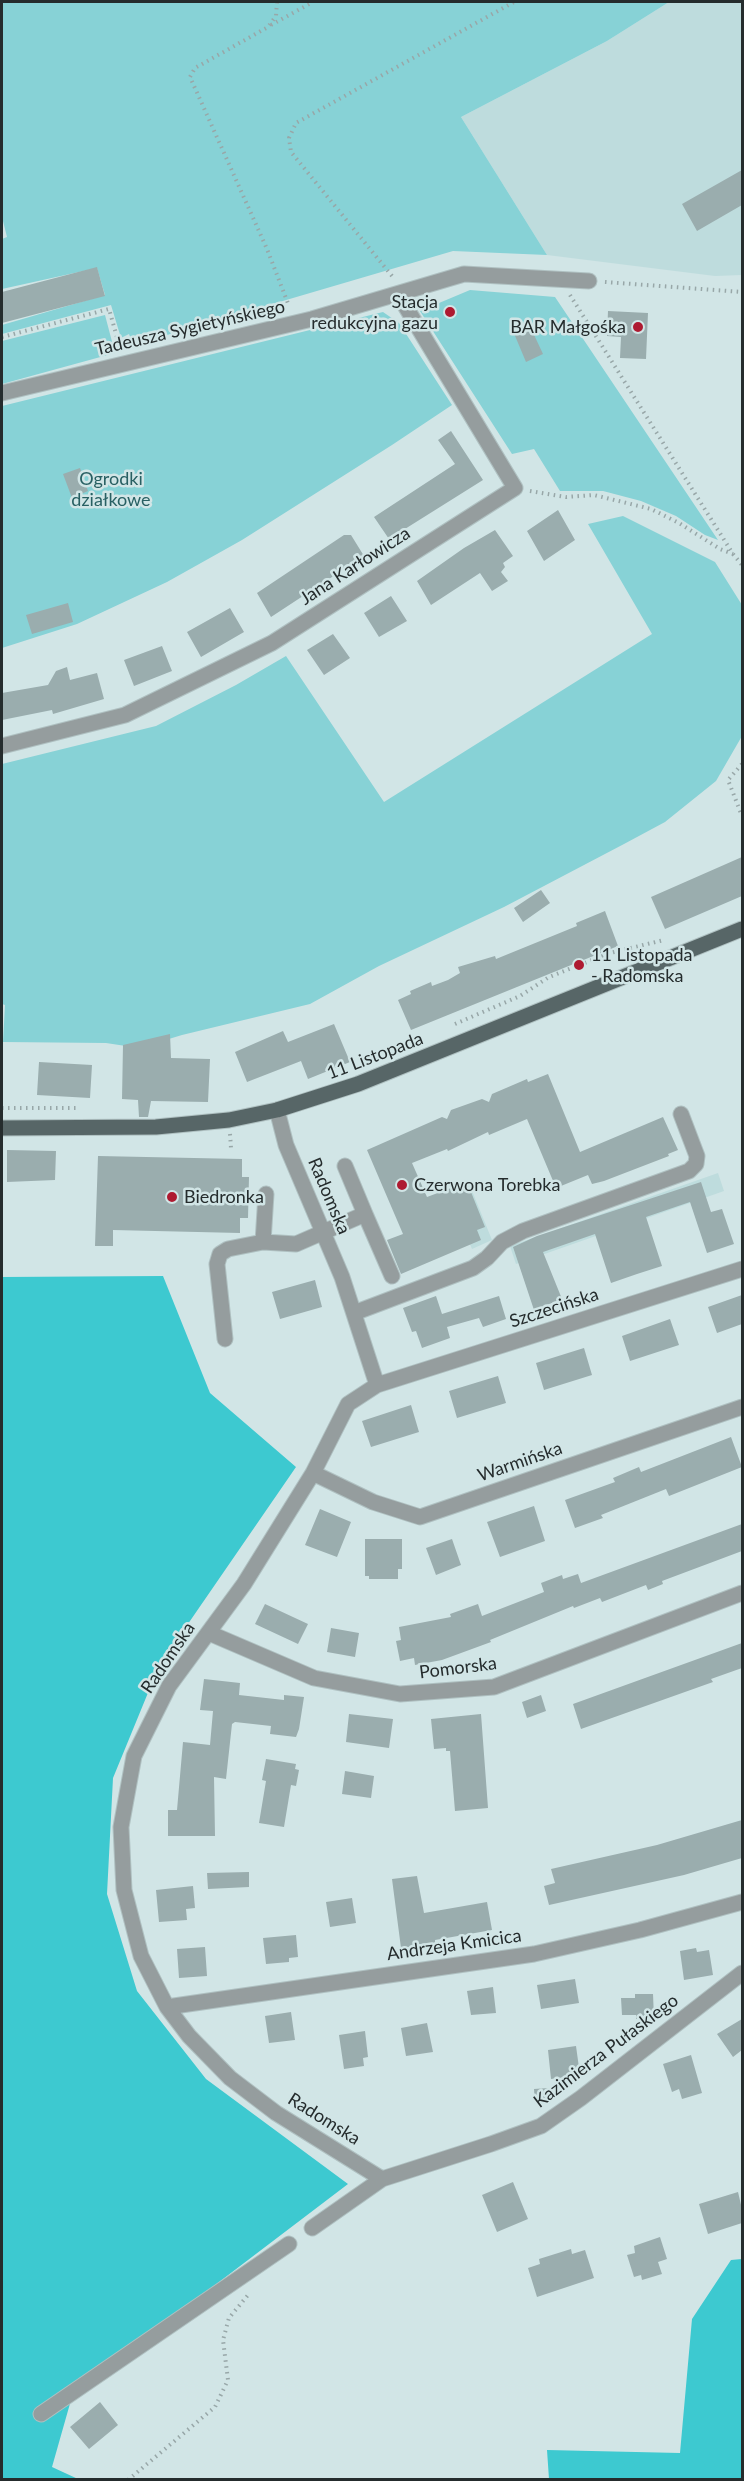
<!DOCTYPE html>
<meta charset="utf-8">
<style>
body{margin:0}
#map{position:relative;width:744px;height:2481px;overflow:hidden;background:#d1e5e6;font-family:Lato,sans-serif}
canvas{display:block}
.frame{position:absolute;inset:0;border:3px solid #252c2d;pointer-events:none}
</style>
<div id="map">
<canvas width="744" height="2481"></canvas>
<div class="frame"></div>
</div>
<script>
const ctx = document.querySelector('canvas').getContext('2d');
ctx.lineJoin = 'round';
function paint(path, color) {
  ctx.fillStyle = color;
  ctx.fill(path, 'evenodd');
}
function poly(rows) {
  const path = new Path2D();
  for (const r of rows) {
    path.moveTo(r[0], r[1]);
    for (let i = 2; i < r.length; i += 2) path.lineTo(r[i], r[i + 1]);
  }
  return path;
}
function trace(path, color, width, dash) {
  ctx.strokeStyle = color;
  ctx.lineWidth = width;
  ctx.lineCap = dash ? 'butt' : 'round';
  ctx.setLineDash(dash || []);
  ctx.stroke(path);
}
function write(font, color, halo, rows, align = 'center') {
  ctx.font = font + ' Lato,sans-serif';
  ctx.lineWidth = 5;
  ctx.setLineDash([]);
  ctx.textBaseline = 'middle';
  ctx.strokeStyle = halo;
  ctx.fillStyle = color;
  for (const [text, x, y, turn = 0] of rows) {
    ctx.save();
    ctx.translate(x, y);
    ctx.rotate((+turn || 0) * Math.PI / 180);
    ctx.textAlign = isNaN(turn) ? turn : align;
    if (halo) ctx.strokeText(text, 0, 0);
    ctx.fillText(text, 0, 0);
    ctx.restore();
  }
}
paint(poly([
 [669,2,742,2,742,275,715,276,547,255,461,117,607,41],
 [718,1173,724,1191,516,1264,510,1246],
 [468,1181,492,1240,472,1249,448,1190]
]), '#bedcdd');
paint(poly([
 [2,2,669,2,607,41,461,117,547,255,453,251,133,345,129,334,121,338,111,305,2,334,2,325,105,295,97,268,2,289,2,239,7,237,2,217],
 [470,290,555,297,718,540,705,535,676,516,641,501,603,491,560,491,534,449,512,454,420,311],
 [383,312,399,323,452,405,392,445,242,540,167,582,77,624,2,648,2,406],
 [105,315,115,353,2,384,2,341],
 [623,516,715,562,742,605,742,736,716,781,665,822,624,844,504,907,379,966,310,1004,182,1035,139,1048,106,1043,3,1042,5,1005,2,1004,2,764,156,726,236,685,286,656,384,802,652,634,588,524]
]), '#87d2d6');
paint(poly([
 [163,1276,210,1393,296,1467,159,1666,113,1778,107,1894,137,1991,206,2079,348,2184,73,2393,52,2467,78,2479,2,2479,2,1277],
 [742,2259,742,2479,549,2479,547,2450,680,2453,692,2319,731,2260]
]), '#3dc9d0');
paint(poly([
 [742,170,742,205,697,231,682,204],
 [97,267,105,296,2,323,2,292],
 [608,311,648,313,646,359,620,358,621,337,607,336],
 [529,324,543,354,526,362,513,331],
 [451,431,483,480,389,539,374,517,455,464,438,440],
 [80,468,88,491,72,498,63,474],
 [558,510,575,540,544,561,527,531],
 [495,530,513,556,503,563,505,567,501,572,508,581,492,591,480,573,431,605,417,581,464,548],
 [344,535,351,535,364,556,271,617,257,593],
 [391,596,407,621,379,637,364,613],
 [68,603,73,622,32,634,26,615],
 [230,608,244,632,201,657,187,632],
 [333,634,350,658,324,675,307,650],
 [162,646,172,671,134,686,124,660],
 [67,667,70,680,97,673,104,699,53,714,52,710,2,720,2,693,48,685,56,671],
 [742,857,742,896,665,929,651,897],
 [541,890,550,903,523,922,514,908],
 [605,911,618,946,411,1030,398,1000,411,994,410,991,431,982,432,986,448,980,460,973,458,967,495,956,496,959,577,926,576,923],
 [334,1024,350,1062,308,1079,301,1061,247,1082,235,1052,283,1031,288,1042],
 [170,1034,171,1058,210,1059,208,1102,151,1101,148,1117,139,1117,138,1100,122,1099,123,1045],
 [39,1062,92,1065,90,1098,37,1095],
 [548,1074,580,1152,663,1117,678,1150,668,1154,669,1156,604,1181,592,1184,588,1175,556,1188,527,1119,489,1135,488,1132,448,1151,447,1149,412,1163,427,1197,467,1182,485,1227,477,1230,481,1240,401,1274,387,1240,403,1234,367,1150,442,1117,447,1119,451,1110,482,1099,489,1102,492,1094,527,1079,528,1082],
 [7,1150,56,1151,55,1180,7,1182],
 [98,1156,242,1159,242,1177,249,1177,248,1218,240,1218,240,1233,113,1230,113,1246,95,1246],
 [701,1182,711,1212,722,1209,734,1244,707,1253,690,1202,646,1217,662,1266,637,1274,611,1283,595,1234,543,1252,562,1299,534,1310,513,1247,537,1236],
 [315,1280,322,1307,280,1319,272,1292],
 [742,1295,742,1324,717,1333,708,1307],
 [436,1296,442,1314,499,1296,506,1319,483,1327,479,1318,447,1327,450,1338,422,1348,416,1331,412,1332,403,1308],
 [670,1319,679,1345,630,1361,622,1336],
 [584,1348,592,1375,544,1390,536,1363],
 [498,1376,506,1403,457,1418,449,1391],
 [411,1405,419,1432,371,1447,362,1421],
 [731,1437,742,1467,669,1496,666,1489,601,1515,603,1518,575,1528,565,1500,615,1482,613,1478,639,1467,641,1472],
 [534,1506,545,1541,500,1557,487,1522],
 [320,1509,351,1522,337,1557,305,1545],
 [742,1524,742,1551,662,1581,663,1584,648,1590,646,1585,602,1602,600,1598,574,1608,573,1606,490,1640,491,1642,442,1660,415,1665,414,1658,400,1661,396,1641,401,1640,399,1627,451,1617,450,1614,478,1604,482,1616,544,1592,541,1583,562,1575,563,1579,578,1574,581,1583],
 [365,1539,402,1539,402,1569,398,1569,398,1579,369,1579,369,1576,365,1576],
 [452,1539,461,1565,436,1575,426,1548],
 [265,1604,308,1624,298,1644,255,1624],
 [331,1628,359,1633,355,1657,327,1652],
 [742,1643,742,1668,711,1679,713,1682,581,1729,573,1704],
 [204,1679,240,1683,239,1695,284,1700,284,1695,304,1697,299,1729,296,1737,270,1734,271,1726,235,1722,232,1724,226,1779,214,1777,215,1836,168,1836,168,1810,177,1810,183,1742,210,1745,213,1711,200,1710],
 [541,1695,546,1711,527,1718,522,1702],
 [349,1714,393,1719,389,1748,346,1742],
 [481,1714,488,1808,455,1811,450,1751,446,1751,446,1748,434,1749,431,1719],
 [266,1759,296,1764,295,1769,299,1770,296,1786,291,1785,284,1827,259,1823,266,1781,262,1780],
 [345,1771,374,1776,371,1798,342,1794],
 [742,1820,742,1858,684,1875,549,1905,544,1886,555,1883,551,1869,657,1845],
 [249,1872,249,1887,208,1889,207,1873],
 [417,1876,424,1913,487,1902,492,1930,435,1940,435,1944,401,1948,392,1879],
 [193,1886,195,1908,186,1909,187,1920,159,1922,156,1890],
 [352,1898,356,1923,330,1927,326,1902],
 [296,1935,298,1957,289,1958,289,1962,266,1964,263,1938],
 [205,1947,207,1976,179,1978,177,1949],
 [696,1948,697,1952,709,1950,713,1975,684,1980,680,1951],
 [575,1979,579,2003,541,2009,537,1985],
 [493,1987,496,2013,471,2015,467,1991],
 [635,1994,653,1994,654,2018,636,2019,636,2015,622,2015,621,1998,635,1998],
 [291,2012,295,2040,269,2043,265,2016],
 [742,2019,742,2050,733,2057,717,2034],
 [427,2023,433,2052,406,2056,401,2028],
 [365,2031,368,2057,363,2058,364,2066,344,2069,339,2035],
 [576,2046,580,2075,551,2079,548,2050],
 [691,2055,702,2093,682,2099,679,2089,672,2092,663,2064],
 [549,2088,550,2104,535,2104,534,2089],
 [513,2182,528,2219,497,2232,482,2195],
 [738,2192,742,2209,742,2223,708,2234,699,2204],
 [660,2237,667,2259,658,2262,662,2274,642,2280,641,2275,634,2277,627,2255,635,2253,634,2246],
 [571,2249,572,2254,585,2250,594,2278,537,2297,528,2268,540,2264,539,2259],
 [100,2402,118,2425,89,2449,70,2427]
]), '#9aadae');
const minor = poly([
 [2,393,312,319,464,274,589,281],
 [2,746,125,715,272,643,515,488,398,294],
 [277,1110,286,1145,342,1277,377,1385,348,1404,313,1473,244,1584,169,1686,134,1756,121,1827,124,1890,141,1956,167,2007,189,2036,230,2078,276,2113,382,2179],
 [345,1166,365,1214],
 [266,1194,263,1242,296,1244,365,1214,392,1276],
 [354,1313,473,1268,487,1258,502,1242,523,1231,689,1171,696,1164,697,1156,681,1114],
 [225,1339,217,1264,220,1254,228,1249,263,1242],
 [377,1385,742,1269],
 [313,1473,373,1502,420,1517,742,1407],
 [209,1633,314,1678,400,1694,494,1687,742,1593],
 [167,2007,534,1954,640,1930,742,1902],
 [312,2228,382,2179,491,2144,541,2126,581,2098,742,1973],
 [41,2414,289,2244]
]);
const major = poly([
 [2,1128,156,1127,229,1120,277,1110,358,1084,742,929]
]);
trace(minor, '#afc0c1', 17);
trace(major, '#afc0c1', 17);
trace(poly([
 [277,2,276,16,268,27,195,68,190,77,267,249,289,306],
 [271,25,313,2],
 [392,276,291,152,289,138,296,123,514,2],
 [605,282,742,292],
 [570,295,733,554,742,565],
 [2,337,109,309,120,348],
 [530,491,566,497,594,495,651,509,679,523,720,549,733,554],
 [742,764,728,780,742,816],
 [455,1024,520,996,549,977,610,953,664,940],
 [2,1108,79,1108],
 [230,1134,231,1148],
 [128,2480,215,2407,228,2380,223,2340,229,2318,248,2295]
]), '#98a7a8', 4, [1.5, 4.5]);
trace(minor, '#959d9e', 15);
trace(major, '#576667', 15);
for (const [x, y, r, color] of [
 [450,312,6,"#ae1a31"],
 [638,327,6,"#ae1a31"],
 [579,965,6,"#ae1a31"],
 [402,1185,6,"#ae1a31"],
 [172,1197,6,"#ae1a31"]
]) {
  const dot = new Path2D();
  dot.arc(x, y, r, 0, 2 * Math.PI);
  ctx.fillStyle = color;
  ctx.fill(dot);
  trace(dot, '#d1e5e6', 2);
}
write('18px', '#252c2d', '#d1e5e6', [
 ["Stacja",438,302,"right"],
 ["redukcyjna gazu",438,323,"right"],
 ["BAR Małgośka",626,327,"right"],
 ["11 Listopada",591,955],
 ["- Radomska",591,976],
 ["Czerwona Torebka",414,1185],
 ["Biedronka",184,1197]
], 'left');
write('18px', '#252c2d', '#d1e5e6', [
 ["Tadeusza Sygietyńskiego",190,328,-13],
 ["Jana Karłowicza",355,566,-33],
 ["11 Listopada",375,1056,-21],
 ["Radomska",329,1196,67],
 ["Szczecińska",554,1308,-18],
 ["Warmińska",520,1462,-19],
 ["Radomska",168,1658,-56],
 ["Pomorska",458,1668,-7],
 ["Andrzeja Kmicica",454,1945,-8],
 ["Kazimierza Pułaskiego",606,2051,-37],
 ["Radomska",324,2119,32]
]);
write('18px', '#286063', '#d1e5e6', [
 ["Ogrodki",111,479],
 ["działkowe",111,500]
]);
</script>
